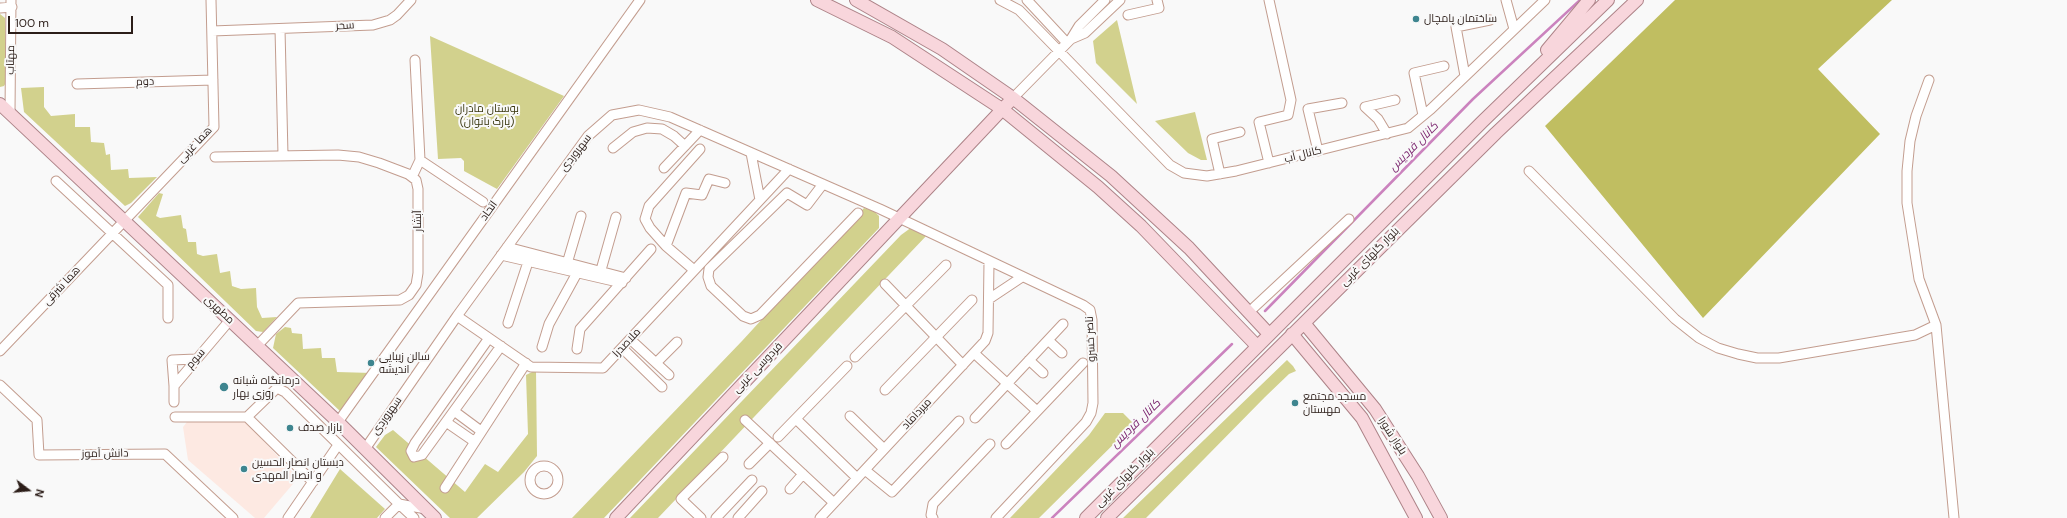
<!DOCTYPE html>
<meta charset="utf-8">
<style>
body{margin:0}
#map{position:relative;width:2067px;height:518px;overflow:hidden;background:#f9f9f9;font-family:"DM Sans",sans-serif}
canvas{display:block}
.north{position:absolute;left:8px;top:470px;width:40px;height:40px;-webkit-text-stroke:3px #f9f9f9;paint-order:stroke;rotate:106deg;font-size:11px;font-weight:700;line-height:16px;text-align:center;color:#2c1e19}
.north::after{content:'';display:block;margin:auto;width:14px;height:18px;background:#2c1e19;clip-path:polygon(50% 0,100% 100%,50% 72%,0 100%)}
.scale{position:absolute;left:8px;top:16px;width:125px;height:18px;box-sizing:border-box;border:2px solid #2c1e19;border-top:0;padding-left:5px;font-size:12px;line-height:14px;white-space:nowrap;color:#2c1e19;-webkit-text-stroke:3px #f9f9f9;paint-order:stroke}
</style>
<div id="map">
<canvas width="2067" height="518"></canvas>
<div class="north">N</div>
<div class="scale">100 m</div>
</div>
<script>
const ctx = document.querySelector('canvas').getContext('2d');
ctx.lineJoin = 'round';
function paint(path, color) {
  ctx.fillStyle = color;
  ctx.fill(path, 'evenodd');
}
function poly(rows) {
  const path = new Path2D();
  for (const r of rows) {
    if (r.length === 3) {
      path.moveTo(r[0] + r[2], r[1]);
      path.arc(r[0], r[1], r[2], 0, 2 * Math.PI);
      continue;
    }
    path.moveTo(r[0], r[1]);
    for (let i = 2; i < r.length; i += 2) path.lineTo(r[i], r[i + 1]);
  }
  return path;
}
function trace(path, color, width, dash) {
  ctx.strokeStyle = color;
  ctx.lineWidth = width;
  ctx.lineCap = dash ? 'butt' : 'round';
  ctx.setLineDash(dash || []);
  ctx.stroke(path);
}
function write(font, color, halo, rows, align = 'center') {
  ctx.font = font + ' "DM Sans",Cairo,sans-serif';
  ctx.lineWidth = 4;
  ctx.setLineDash([]);
  ctx.textBaseline = 'middle';
  ctx.strokeStyle = halo;
  ctx.fillStyle = color;
  for (const [text, x, y, turn = 0] of rows) {
    ctx.save();
    ctx.translate(x, y);
    ctx.rotate((+turn || 0) * Math.PI / 180);
    ctx.textAlign = isNaN(turn) ? turn : align;
    if (halo) ctx.strokeText(text, 0, 0);
    ctx.fillText(text, 0, 0);
    ctx.restore();
  }
}
paint(poly([
 [245,421,298,478,264,518,255,518,188,460,183,427,187,422]
]), '#fde9e2');
paint(poly([
 [0,14,5,18,7,81,4,86,0,87],
 [1117,20,1137,104,1096,63,1093,41],
 [430,36,564,96,497,189,464,171,464,161,461,158,438,159],
 [44,87,44,107,51,116,75,114,75,127,90,127,91,142,104,143,106,155,110,154,111,170,128,169,129,178,157,177,131,203,125,206,24,112,21,88],
 [1195,112,1207,160,1201,160,1188,153,1155,121],
 [159,193,163,194,156,216,160,218,181,215,183,228,186,229,188,242,196,242,197,254,203,256,217,254,220,273,230,271,232,286,241,289,256,288,257,307,262,318,277,317,263,332,256,331,138,217],
 [864,208,874,211,879,216,879,228,604,518,572,518,742,341],
 [912,227,928,234,658,518,630,518,901,235],
 [285,327,291,328,292,333,302,334,303,349,321,348,322,358,335,358,337,372,372,373,341,412,273,348,276,334],
 [1287,360,1293,366,1296,371,1289,374,1265,397,1146,518,1123,518],
 [536,370,537,456,524,472,477,518,450,518,376,447,385,435,393,430,465,492,485,464,498,472,528,434,526,375],
 [1105,413,1123,413,1134,424,1039,518,1010,518,1089,435],
 [340,469,385,509,377,518,310,518]
]), '#d2d18d');
paint(poly([
 [1675,0,1892,0,1818,69,1880,134,1703,318,1545,126]
]), '#c0be61');
trace(poly([
 [1265,311,1473,99,1580,0],
 [1052,518,1232,344]
]), '#cb83be', 2.5);
const minor = poly([
 [1000,0,1019,10,1170,165,1184,173,1207,176,1236,171,1408,128,1431,109,1545,0],
 [1027,0,1067,43],
 [1269,0,1291,100,1288,115,1259,122,1269,163],
 [1506,0,1514,29],
 [0,8,12,7],
 [1128,15,1159,8,1157,0],
 [280,29,283,155],
 [212,31,373,25,390,20,397,15,411,0],
 [1071,39,1085,33,1120,0],
 [415,60,420,160,483,202],
 [1465,76,1456,27,1490,20],
 [1929,80,1916,116,1910,141,1907,171,1907,203,1919,279,1936,325,1954,518],
 [77,84,213,80],
 [1013,98,1071,39,1079,26,1105,0],
 [10,113,11,0],
 [1423,115,1414,73,1444,66],
 [1387,134,1378,119,1365,107,1395,100],
 [613,148,633,132,647,128,662,129,674,136,685,146],
 [1318,151,1308,109,1342,103],
 [751,153,760,200],
 [215,157,338,155,359,157,379,163,408,174,416,180,418,189,418,273,416,285,409,295,400,300,298,303,257,346],
 [664,168,700,130],
 [1529,171,1675,319,1699,338,1718,348,1738,354,1757,358,1779,358,1915,335,1936,325],
 [1220,174,1212,139,1240,132],
 [412,177,420,160],
 [56,181,168,285,168,318],
 [823,184,807,205,787,193,709,269,708,277,711,286,743,316,751,319,760,315,858,213],
 [666,246,686,193,702,195,709,179,725,183],
 [507,247,626,278],
 [501,255,622,283],
 [566,267,581,216],
 [694,270,666,246,650,228,645,219,649,206,700,149],
 [599,277,616,217],
 [885,284,963,365],
 [989,299,1022,277],
 [1248,313,1349,219],
 [457,316,531,367,603,368,789,169],
 [508,323,528,262],
 [489,338,415,443,411,451,414,457,422,455,501,346],
 [630,339,669,375],
 [1048,340,1062,353],
 [542,347,549,324,577,273],
 [622,348,662,387],
 [577,349,580,329,651,249],
 [0,351,214,127,211,0],
 [974,353,1037,411],
 [855,357,946,265],
 [1029,360,1043,373],
 [656,363,677,342],
 [0,385,37,420,39,455,165,454,233,518],
 [174,386,172,360,196,359],
 [885,390,972,300],
 [174,402,174,386,230,320],
 [454,411,481,431],
 [850,416,884,449],
 [175,417,247,417,313,482],
 [247,417,277,388,285,392,399,504,426,509],
 [975,418,1063,324],
 [796,419,857,478],
 [745,420,834,503],
 [338,422,640,0],
 [446,422,475,442],
 [778,437,847,366],
 [1006,444,1083,363],
 [365,449,457,316,588,136,612,115,639,110,670,117,880,209,1083,305,1090,310,1092,320,1093,403,1091,413,1086,422,996,518],
 [749,464,770,443],
 [544,480,14],
 [865,470,892,492,959,421],
 [445,488,526,363],
 [790,489,803,474],
 [288,518,338,445],
 [385,518,399,504,414,518],
 [701,518,681,499,723,457],
 [716,518,752,480],
 [738,518,762,491],
 [820,518,985,341,988,333,989,262],
 [933,518,931,515,933,504,990,444]
]);
const major = poly([
 [817,0,892,37,1002,109,1098,187,1141,226,1257,346],
 [856,0,942,49,1013,98,1111,176,1189,248,1269,334],
 [1547,50,1589,0],
 [0,104,338,422,435,518],
 [1304,323,1375,409,1418,476,1441,518],
 [1292,334,1362,418,1416,518],
 [616,518,1013,98],
 [1086,518,1482,122,1608,0],
 [1107,518,1496,133,1637,0]
]);
trace(minor, '#c39d8f', 11);
trace(major, '#ad8388', 14);
trace(minor, '#fff', 9);
trace(major, '#f8d6dc', 12);
for (const [x, y, r, color] of [
 [1416,19,4,"#3e858f"],
 [371,363,4,"#3e858f"],
 [224,387,5,"#3e858f"],
 [1295,403,4,"#3e858f"],
 [290,428,4,"#3e858f"],
 [244,469,4,"#3e858f"]
]) {
  const dot = new Path2D();
  dot.arc(x, y, r, 0, 2 * Math.PI);
  ctx.fillStyle = color;
  ctx.fill(dot);
  trace(dot, '#f9f9f9', 1.5);
}
write('11px', '#2c1e19', '#f9f9f9', [
 ["ساختمان پامچال",1424,19],
 ["سالن زیبایی",379,357],
 ["اندیشه",379,370],
 ["درمانگاه شبانه",233,381],
 ["روزی بهار",233,394],
 ["مسجد مجتمع",1303,397],
 ["مهستان",1303,410],
 ["بازار صدف",298,428],
 ["دبستان انصار الحسین",252,463],
 ["و انصار المهدی",252,476]
], 'left');
write('11px', '#2c1e19', '#f9f9f9', [
 ["سحر",345,26,-3],
 ["مهتاب",11,60,-89],
 ["دوم",145,82,-2],
 ["هما غربی",195,145,-47],
 ["سهروردی",576,153,-52],
 ["کانال آب",1303,155,-14],
 ["اتحاد",489,211,-54],
 ["آبشار",418,221,-90],
 ["بلوار گلهای غربی",1370,257,-45],
 ["هما شرقی",62,286,-47],
 ["مطهری",219,310,43],
 ["ناصر خسرو",1091,339,-93],
 ["ملاصدرا",627,343,-47],
 ["سوم",196,359,-49],
 ["فردوسی غربی",758,368,-46],
 ["میرداماد",917,414,-47],
 ["سهروردی",387,416,-55],
 ["بلوار شورا",1392,436,57],
 ["دانش آموز",105,454,-1],
 ["بلوار گلهای غربی",1125,478,-45]
]);
write('11px', '#3a3810', '#f9f9f9', [
 ["بوستان مادران",487,109],
 ["(پارک بانوان)",487,122]
]);
write('italic 12px', '#7d2871', '#f9f9f9', [
 ["کانال فردیس",1414,147,-45],
 ["کانال فردیس",1136,424,-44]
]);
</script>
